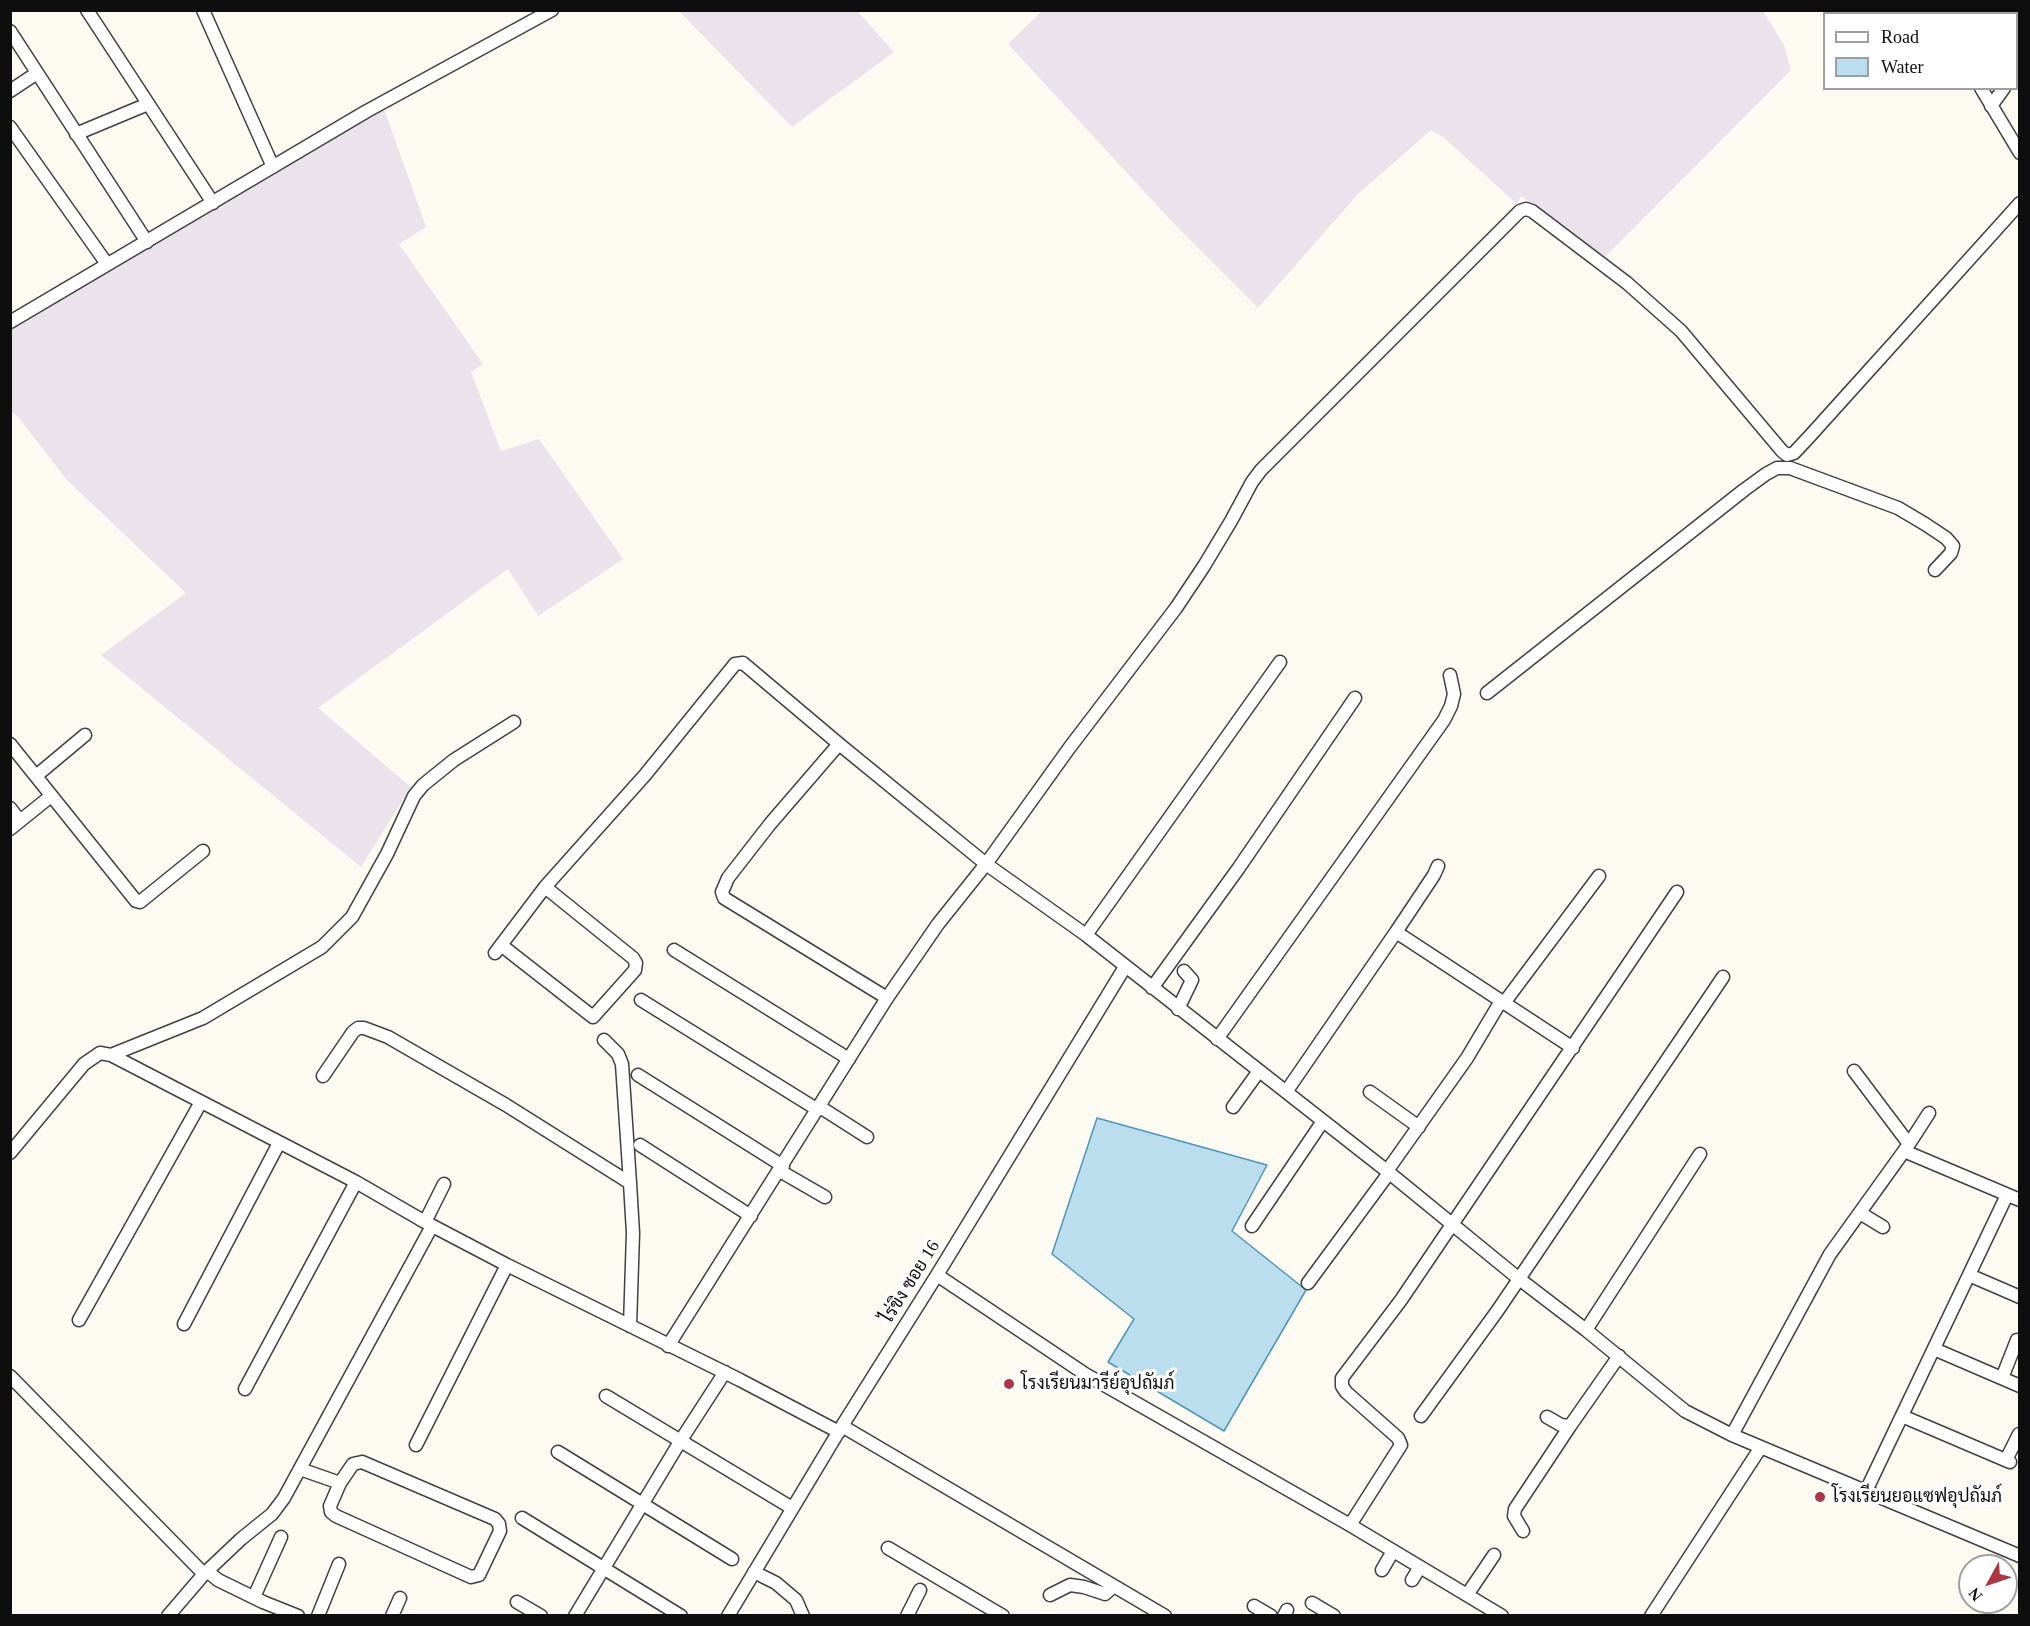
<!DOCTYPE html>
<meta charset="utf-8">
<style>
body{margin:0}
#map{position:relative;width:2030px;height:1626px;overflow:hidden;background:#fdfaf1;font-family:"Times New Roman",serif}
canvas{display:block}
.frame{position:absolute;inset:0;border:12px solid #0e0e0e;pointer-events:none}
.legend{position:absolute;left:1823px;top:12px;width:195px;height:78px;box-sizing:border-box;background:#fff;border:2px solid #9f9f9f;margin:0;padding:8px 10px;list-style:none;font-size:18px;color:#0e0e0e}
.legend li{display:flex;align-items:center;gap:12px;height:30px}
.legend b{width:30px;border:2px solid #9f9f9f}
.north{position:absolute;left:1958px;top:1554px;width:60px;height:60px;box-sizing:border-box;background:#fff;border:2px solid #9f9f9f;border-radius:50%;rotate:230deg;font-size:16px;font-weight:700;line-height:24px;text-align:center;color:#0e0e0e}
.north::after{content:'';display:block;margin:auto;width:21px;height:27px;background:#ad3743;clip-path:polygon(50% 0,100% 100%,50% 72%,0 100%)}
</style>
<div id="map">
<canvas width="2030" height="1626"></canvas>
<div class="frame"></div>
<ul class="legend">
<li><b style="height:8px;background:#fff"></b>Road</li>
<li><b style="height:16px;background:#bbdeee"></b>Water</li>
</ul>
<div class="north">N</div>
</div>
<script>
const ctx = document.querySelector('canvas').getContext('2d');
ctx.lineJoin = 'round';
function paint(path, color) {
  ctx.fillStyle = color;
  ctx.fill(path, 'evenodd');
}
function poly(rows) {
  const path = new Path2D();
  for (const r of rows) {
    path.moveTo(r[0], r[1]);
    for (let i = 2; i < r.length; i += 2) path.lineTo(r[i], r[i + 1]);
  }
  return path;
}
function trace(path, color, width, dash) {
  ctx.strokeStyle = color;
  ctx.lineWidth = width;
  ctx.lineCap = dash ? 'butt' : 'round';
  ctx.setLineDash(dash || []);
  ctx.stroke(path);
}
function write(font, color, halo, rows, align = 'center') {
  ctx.font = font + ' "Times New Roman",Sarabun,serif';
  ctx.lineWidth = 6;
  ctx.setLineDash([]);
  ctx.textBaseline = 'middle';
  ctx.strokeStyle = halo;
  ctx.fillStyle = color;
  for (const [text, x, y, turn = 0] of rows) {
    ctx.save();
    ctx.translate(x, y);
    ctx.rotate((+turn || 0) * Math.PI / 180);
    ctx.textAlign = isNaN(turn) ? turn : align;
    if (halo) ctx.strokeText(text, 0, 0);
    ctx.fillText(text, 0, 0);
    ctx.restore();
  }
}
paint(poly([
 [679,11,857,11,894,52,792,127],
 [1042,11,1763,11,1784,45,1791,70,1605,257,1521,196,1517,204,1443,137,1431,130,1358,194,1258,308,1177,227,1008,44],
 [384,109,426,227,399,244,483,364,471,372,501,451,539,439,623,559,538,616,508,569,318,708,411,787,361,867,101,655,186,593,66,479,19,418,11,411,10,329]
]), '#eae3eb');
const water = poly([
 [1097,1118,1267,1165,1232,1231,1306,1290,1224,1431,1108,1362,1134,1319,1052,1254,1097,1118]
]);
paint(water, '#bbdeee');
trace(water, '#4b96bc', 1.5);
const street = poly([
 [87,10,213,203],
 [203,10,273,167],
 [10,31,147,242],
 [2016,79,2020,75],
 [1981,88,2020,153],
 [10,91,37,73],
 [1991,106,2004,88],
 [10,127,107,264],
 [76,134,148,104],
 [10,322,367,111,552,10],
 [1787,455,1794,453,1809,437,2020,203],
 [1487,693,1744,490,1766,474,1777,468,1790,468,1898,508,1925,524,1946,538,1953,546,1951,553,1935,570],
 [10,744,136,901,140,902,203,851],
 [839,744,770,824,728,878,722,892,724,898,887,998],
 [36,776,85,735],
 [10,808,20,821],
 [10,829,51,796],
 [1396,932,1434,875,1438,866],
 [1086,935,1280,662],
 [501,945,593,1017,635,970,636,963,633,958,545,887],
 [674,950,849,1059],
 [495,953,545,887,645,775,735,664,743,663,839,744,986,864,1086,935,1387,1171,1518,1278,1586,1330,1685,1411,1732,1435,2020,1556],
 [1152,988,1238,869,1355,698],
 [641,1000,818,1110],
 [1504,1003,1599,876],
 [1178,1009,1192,980,1184,971],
 [1217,1039,1444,720,1451,706,1454,694,1450,675],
 [604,1040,618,1054,622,1064,630,1183],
 [111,1055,203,1018,322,947,352,917,387,854,414,796,423,785,454,760,514,722],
 [1854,1071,1909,1144],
 [638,1075,783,1166],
 [323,1076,353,1032,358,1028,364,1028,388,1037,506,1105,630,1183,633,1233,630,1326],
 [1286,1092,1396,932,1573,1048],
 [1370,1092,1419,1127],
 [820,1107,867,1137],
 [1233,1107,1259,1071],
 [640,1145,751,1216],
 [1904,1151,2020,1200],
 [10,1153,84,1064,100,1053,111,1055,356,1182,425,1222,507,1265,740,1380,839,1432],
 [780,1171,825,1197],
 [1387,1171,1467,1058,1501,1001],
 [1860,1213,1883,1227],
 [425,1222,444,1184],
 [1252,1226,1323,1121],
 [937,1275,1085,1374,1350,1525,1502,1616],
 [1969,1275,2020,1297],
 [1308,1283,1389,1173],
 [79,1320,201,1102],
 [184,1324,279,1143],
 [1586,1330,1700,1154],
 [668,1346,887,998,938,924,986,864,1070,747,1176,608,1204,566,1231,521,1252,482,1261,470,1520,211,1526,209,1532,211,1627,283,1681,331,1782,451,1787,455],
 [1934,1349,2020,1386],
 [10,1376,204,1574],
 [2002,1378,2017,1340],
 [245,1389,356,1182],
 [606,1396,792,1508],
 [1421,1416,1498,1310,1723,977],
 [1902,1416,2010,1462],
 [1547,1417,1561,1425,1570,1426,1619,1356],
 [842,1426,1165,1616],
 [1732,1435,1830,1254,1909,1144,1929,1113],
 [416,1445,507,1265],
 [558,1452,732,1559],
 [2006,1460,2019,1434],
 [362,1462,495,1519,499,1524,500,1531,479,1575,471,1577,336,1516,331,1512,330,1506,340,1483,353,1464,362,1462],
 [300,1469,340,1483],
 [1866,1491,2007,1195],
 [522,1518,681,1616],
 [1350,1525,1401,1445,1398,1438,1346,1392,1342,1386,1342,1378,1401,1300,1677,892],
 [1523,1531,1514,1516,1515,1509,1570,1426],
 [888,1548,1003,1616],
 [1382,1570,1393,1551],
 [207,1571,218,1580,263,1602,298,1616],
 [754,1572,776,1583,796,1600,803,1616],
 [1412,1580,1420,1567],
 [1050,1595,1070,1585,1084,1587,1105,1594,1114,1586],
 [1467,1595,1494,1555],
 [254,1597,281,1537],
 [517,1602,541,1616],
 [1312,1603,1334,1616],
 [1254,1606,1271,1616],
 [168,1616,204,1574,241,1539,272,1514,284,1498,432,1226],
 [318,1616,339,1564],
 [392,1616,400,1598],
 [575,1616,681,1440,725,1372],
 [728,1616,842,1426,937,1275,1125,967],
 [907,1616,920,1590],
 [1284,1616,1287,1610],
 [1651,1616,1761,1447]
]);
trace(street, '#414141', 15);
trace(street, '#fff', 12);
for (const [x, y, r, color] of [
 [1009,1384,6,"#ad3743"],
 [1820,1497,6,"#ad3743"]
]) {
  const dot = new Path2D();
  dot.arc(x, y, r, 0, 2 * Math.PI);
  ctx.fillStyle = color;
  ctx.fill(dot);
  trace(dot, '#fff', 2);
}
write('18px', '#0e0e0e', '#fff', [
 ["ไร่ขิง ซอย 16",911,1282,-58]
]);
write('18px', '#0e0e0e', '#fff', [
 ["โรงเรียนมารีย์อุปถัมภ์",1021,1384],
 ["โรงเรียนยอแซฟอุปถัมภ์",1832,1497]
], 'left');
</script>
